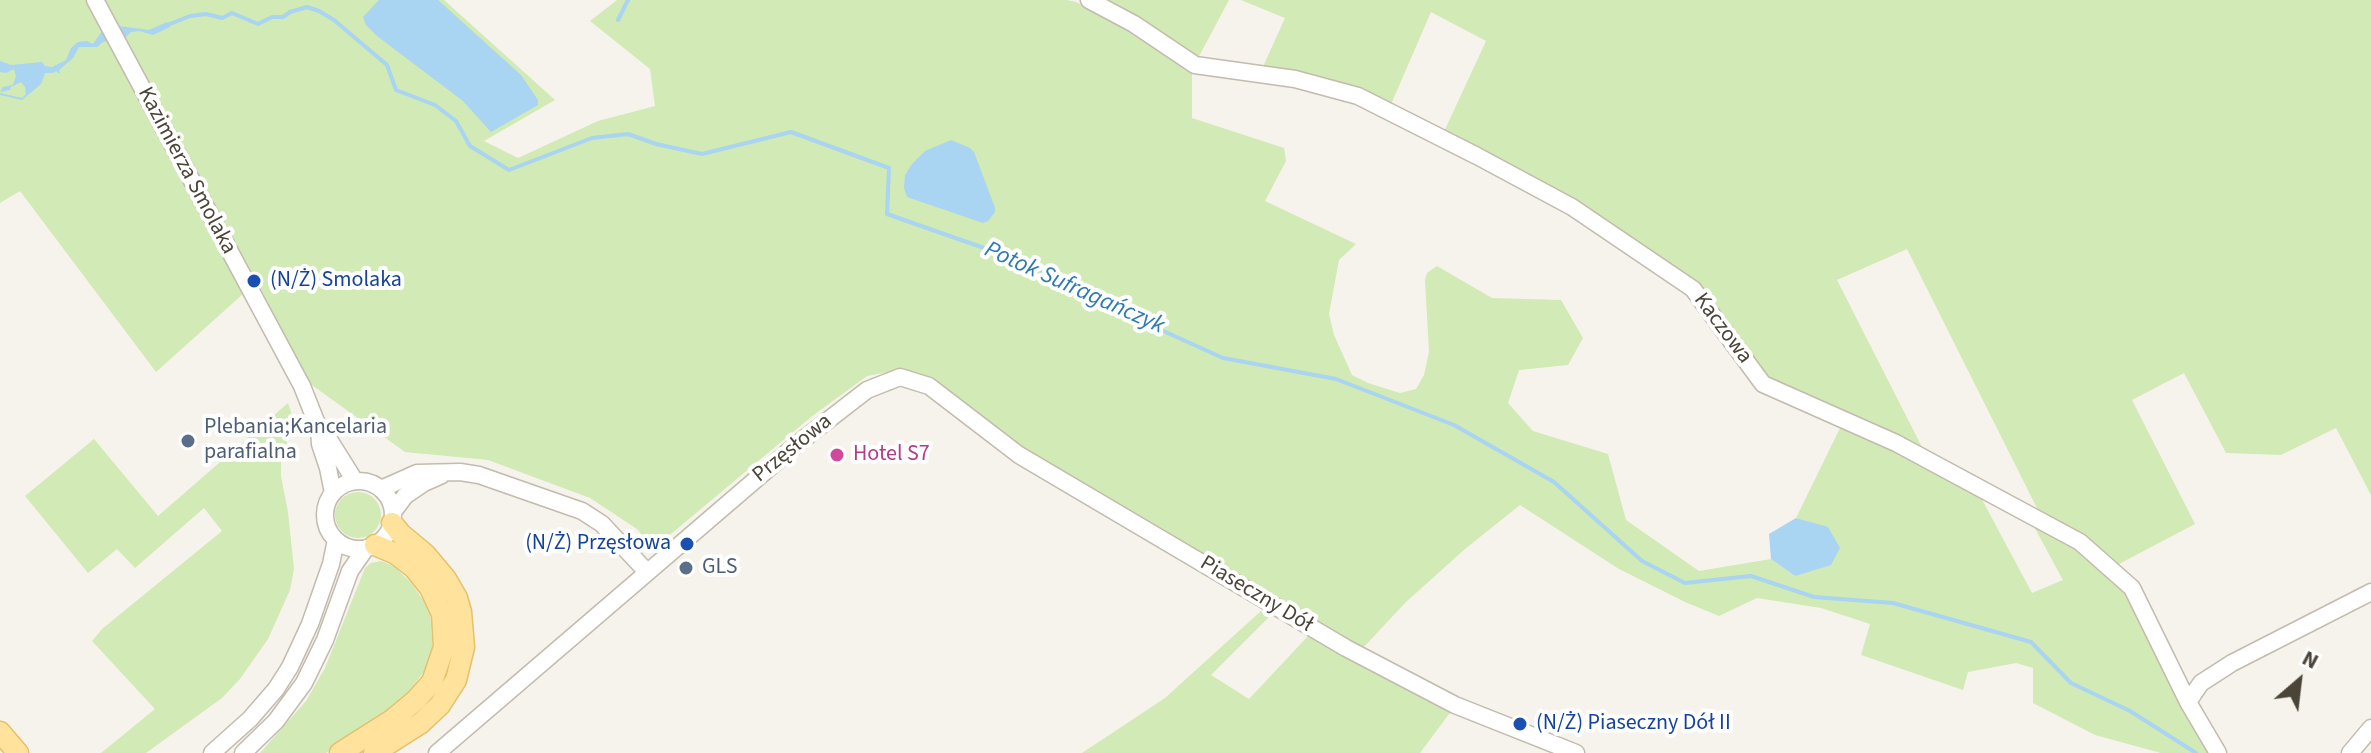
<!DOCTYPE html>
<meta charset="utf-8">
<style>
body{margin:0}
#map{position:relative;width:2371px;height:753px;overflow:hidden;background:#f6f3ec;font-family:"Source Sans 3",sans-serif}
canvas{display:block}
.north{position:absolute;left:2259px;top:641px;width:80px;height:80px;-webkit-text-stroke:6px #fff;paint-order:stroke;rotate:28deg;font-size:22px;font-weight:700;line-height:32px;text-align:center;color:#4b4439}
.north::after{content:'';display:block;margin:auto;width:28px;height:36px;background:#4b4439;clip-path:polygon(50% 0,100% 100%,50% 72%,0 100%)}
</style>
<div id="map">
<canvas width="2371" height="753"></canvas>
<div class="north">N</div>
</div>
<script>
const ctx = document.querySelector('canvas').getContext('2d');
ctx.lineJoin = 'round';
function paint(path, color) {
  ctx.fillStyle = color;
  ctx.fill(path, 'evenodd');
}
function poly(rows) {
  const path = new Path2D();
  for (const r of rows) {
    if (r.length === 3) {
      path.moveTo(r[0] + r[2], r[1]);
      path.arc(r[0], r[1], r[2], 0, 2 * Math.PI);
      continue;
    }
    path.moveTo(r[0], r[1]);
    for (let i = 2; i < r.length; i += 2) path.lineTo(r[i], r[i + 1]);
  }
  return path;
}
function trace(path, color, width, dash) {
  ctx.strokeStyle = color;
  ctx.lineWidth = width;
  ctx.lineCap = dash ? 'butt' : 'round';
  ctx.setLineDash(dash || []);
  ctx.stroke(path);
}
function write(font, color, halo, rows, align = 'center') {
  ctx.font = font + ' "Source Sans 3",sans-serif';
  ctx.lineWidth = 8;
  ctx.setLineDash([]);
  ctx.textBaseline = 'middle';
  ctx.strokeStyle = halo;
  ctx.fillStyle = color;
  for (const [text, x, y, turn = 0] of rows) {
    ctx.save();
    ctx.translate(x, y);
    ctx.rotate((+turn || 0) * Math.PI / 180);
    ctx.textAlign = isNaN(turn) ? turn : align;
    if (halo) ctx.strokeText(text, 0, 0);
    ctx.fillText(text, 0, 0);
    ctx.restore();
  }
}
paint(poly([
 [0,0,86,0,243,294,156,372,20,191,0,203],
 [100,0,444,0,555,100,484,141,518,158,598,121,655,106,650,69,590,21,617,0,1067,0,1076,2,1132,29,1192,68,1192,118,1284,148,1286,161,1265,201,1356,244,1339,260,1329,314,1334,335,1352,375,1368,383,1400,393,1416,389,1424,375,1429,352,1425,280,1427,273,1437,266,1492,298,1561,300,1583,338,1568,365,1519,370,1508,403,1533,431,1608,454,1626,520,1699,571,1771,559,1795,576,1828,528,1796,518,1841,426,1894,447,1978,492,2032,593,2063,580,2031,521,2077,546,2128,590,2210,753,2161,753,2095,735,2033,703,2033,668,2016,663,1968,672,1963,690,1861,655,1870,624,1821,608,1757,598,1719,616,1685,602,1619,569,1520,505,1465,549,1406,602,1362,649,1022,450,899,370,867,376,811,417,653,549,637,529,590,498,488,460,405,452,309,383,261,289],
 [1098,0,1229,0,1196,62],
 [1241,0,2371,0,2371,495,2336,428,2281,455,2226,453,2184,373,2132,400,2195,524,2117,565,2042,518,1907,249,1837,280,1927,457,1765,381,1697,287,1442,136,1486,41,1431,12,1389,109,1261,71,1285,18],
 [288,403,292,415,287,428,287,445,281,463,281,476,288,512,294,569,290,590,268,639,240,679,222,698,146,753,101,753,155,709,92,641,102,629,222,531,204,508,135,568,117,549,88,573,25,496,94,439,158,516],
 [358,515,23],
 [381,561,394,566,411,583,423,600,430,614,433,649,426,669,406,695,377,718,326,753,260,753,306,701,325,668,365,568,371,563],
 [1261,611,1269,617,1211,675,1249,699,1309,635,1452,710,1420,753,1082,753,1165,698]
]), '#d2eab5');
paint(poly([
 [379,0,438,0,521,75,538,100,538,105,491,132,463,101,377,36,366,25,363,17],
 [167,22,170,27,153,35,139,31,131,32,125,38,103,42,97,47,79,47,73,58,59,70,60,74,56,71,53,73,45,73,41,84,22,100,0,95,0,93,22,98,26,94,25,87,21,82,11,87,10,90,0,92,3,87,13,85,16,76,14,69,6,73,0,72,0,61,11,65,42,62,45,66,52,67,66,60,71,48,78,42,87,41,93,44,102,31,119,26,149,30],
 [951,140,970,148,974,152,995,208,995,212,988,221,983,223,907,197,904,188,905,175,912,164,925,151],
 [1796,518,1828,527,1840,548,1831,565,1795,576,1771,559,1769,534]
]), '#a9d4f2');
trace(poly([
 [618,20,628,0],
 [165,26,190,16,206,14,222,18,232,13,258,24,272,17,283,17,290,12,307,7,319,11,334,20,387,65,396,90,435,105,456,121,470,146,509,170,592,138,628,134,656,144,702,154,791,132,889,168,887,214,1024,262,1108,306,1223,358,1336,379,1454,425,1554,482,1642,561,1685,583,1751,576,1814,597,1893,603,2031,642,2071,683,2130,711,2196,753]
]), '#a9d4f2', 4);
const minor = poly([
 [95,0,302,386,319,429,320,444,328,468,333,493],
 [1089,0,1134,24,1195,65,1295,79,1358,96,1477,156,1572,207,1693,289,1763,384,1896,443,2080,542,2132,588,2188,702,2218,753],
 [319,429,330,441,355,481],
 [359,515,34],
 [381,489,417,473,460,472,479,475,582,511,602,524,647,572],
 [393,512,405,496,424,483,442,475],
 [2188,702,2201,683,2232,663,2371,592],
 [212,753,250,719,276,689,290,667,310,624,331,564,336,540],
 [243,753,276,721,304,683,325,640,350,571,366,548],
 [437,753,796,445,867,390,900,377,929,386,1019,455,1346,648,1455,705,1576,753],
 [2350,753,2371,728]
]);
const major = poly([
 [0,732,18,753],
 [340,753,392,720,416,700,432,682,444,647,442,614,430,588,414,568,396,554,375,545],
 [374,753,421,723,440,705,456,680,464,647,461,612,457,598,446,579,425,554,401,534,392,523]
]);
trace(minor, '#c2bbae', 19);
trace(major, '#e6c16a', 23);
trace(minor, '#fff', 16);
trace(major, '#ffe39c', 20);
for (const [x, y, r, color] of [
 [254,281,8,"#1a4fb4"],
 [188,441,8,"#5c6f8a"],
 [837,455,8,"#d1479c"],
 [687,544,8,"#1a4fb4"],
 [686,568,8,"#5c6f8a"],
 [1520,724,8,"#1a4fb4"]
]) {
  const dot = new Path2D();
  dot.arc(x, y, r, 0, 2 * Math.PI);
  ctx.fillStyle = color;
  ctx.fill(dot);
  trace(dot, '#fff', 3);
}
write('22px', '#4b4439', '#fff', [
 ["Kazimierza Smolaka",186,171,62],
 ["Kaczowa",1722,329,53],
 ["Przęsłowa",793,449,-39],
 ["Piaseczny Dół",1256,595,31]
]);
write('22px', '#164399', '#fff', [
 ["(N/Ż) Smolaka",270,281],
 ["(N/Ż) Przęsłowa",671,544,"right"],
 ["(N/Ż) Piaseczny Dół II",1536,724]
], 'left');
write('22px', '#4e5e75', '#fff', [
 ["Plebania;Kancelaria",204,428],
 ["parafialna",204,453],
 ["GLS",702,568]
], 'left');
write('22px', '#b23c85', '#fff', [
 ["Hotel S7",853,455]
], 'left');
write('italic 24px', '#2e7ab2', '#fff', [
 ["Potok Sufragańczyk",1074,289,24]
]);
</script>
